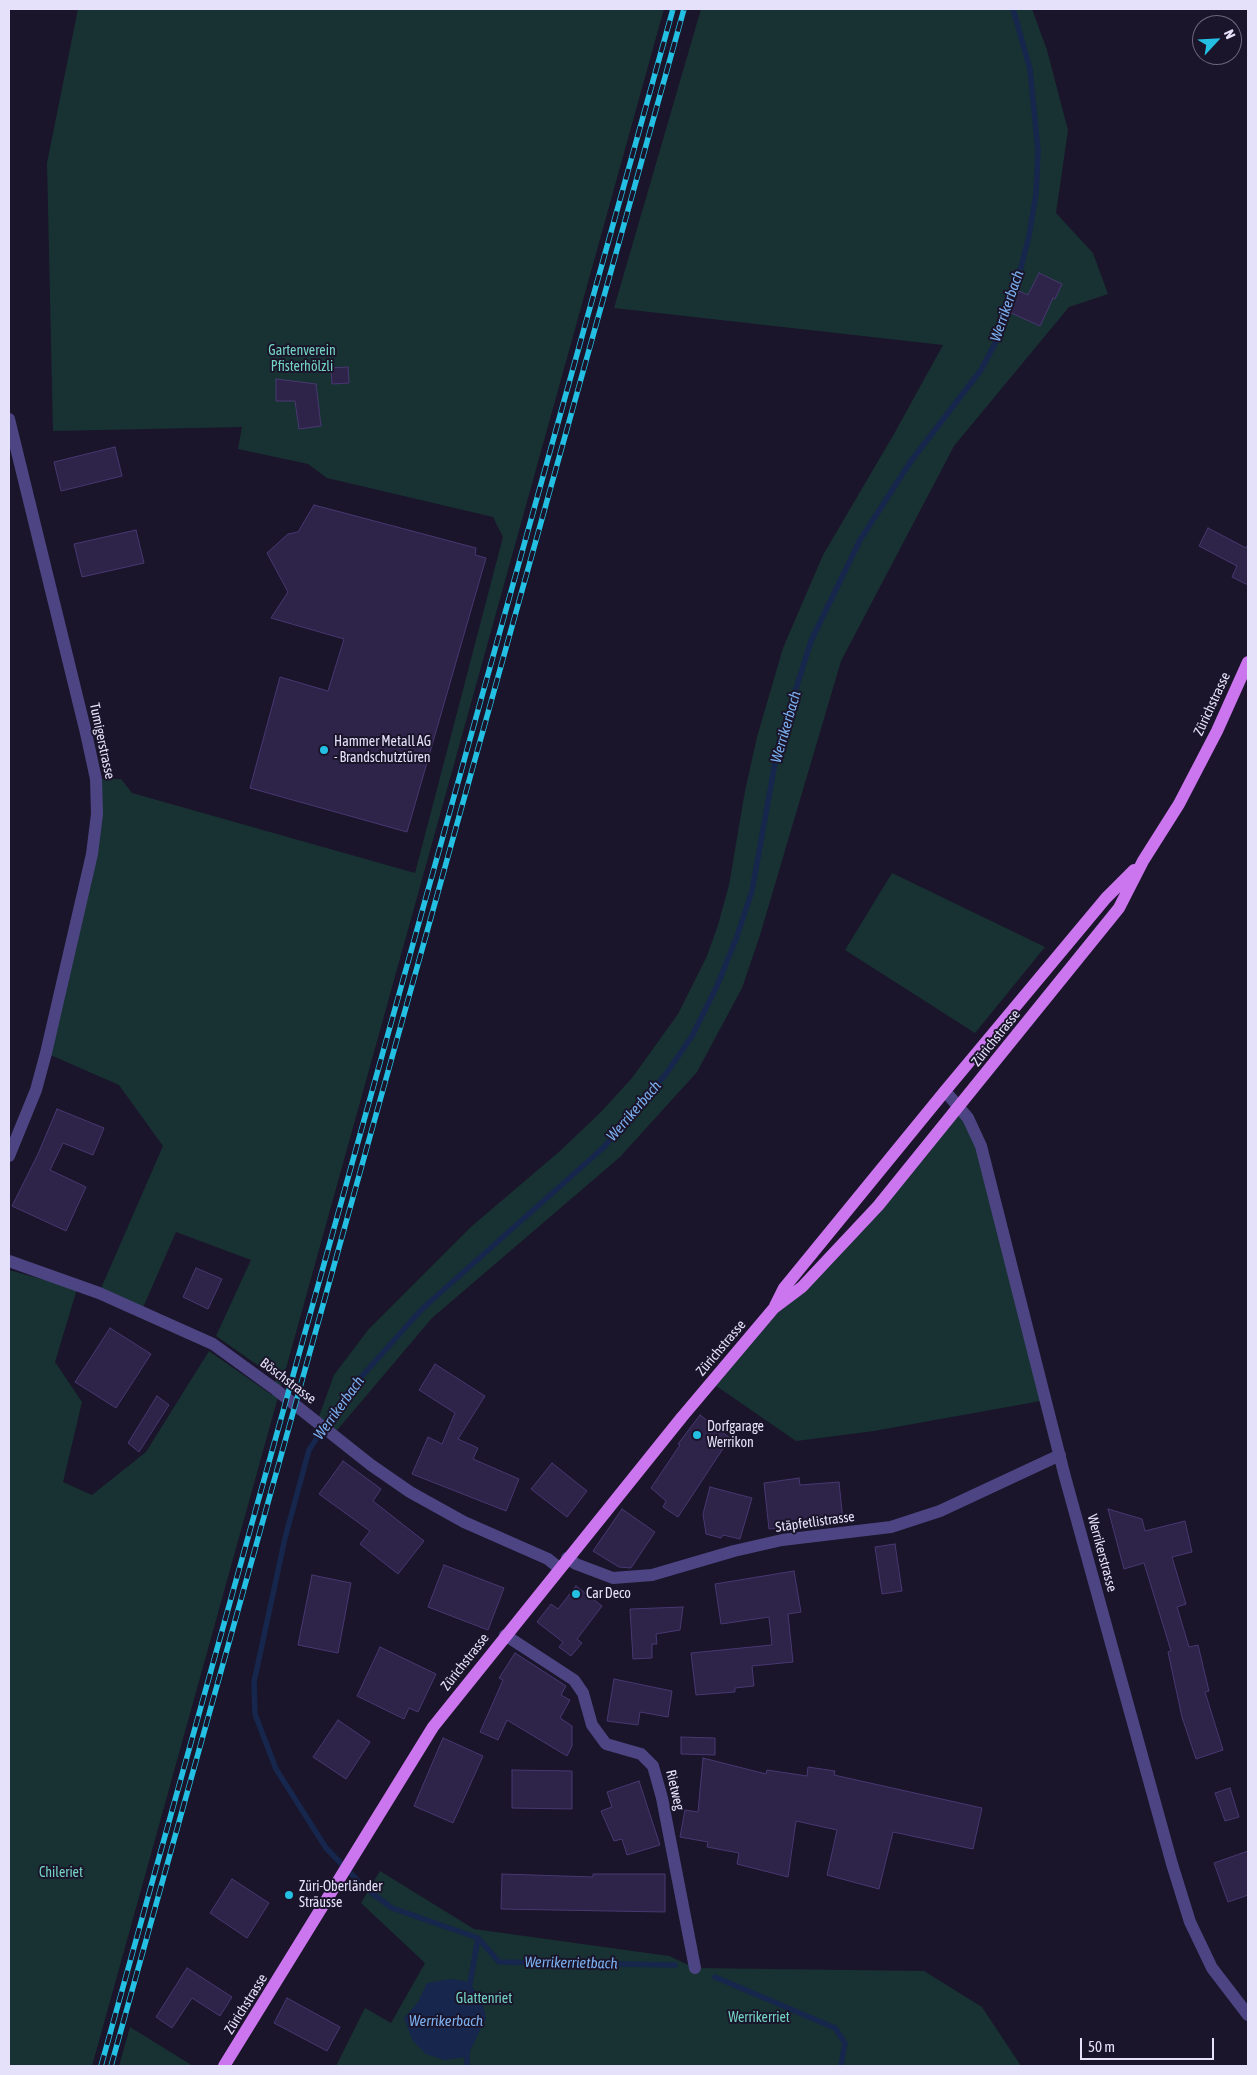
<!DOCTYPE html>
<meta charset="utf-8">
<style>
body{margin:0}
#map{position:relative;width:1257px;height:2075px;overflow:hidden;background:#1a152a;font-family:"Asap Condensed",sans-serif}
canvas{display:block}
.frame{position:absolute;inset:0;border:10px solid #e6e1fb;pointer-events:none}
.north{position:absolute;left:1192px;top:15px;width:50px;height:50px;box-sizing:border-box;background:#1a152a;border:1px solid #6c677e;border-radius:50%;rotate:65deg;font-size:14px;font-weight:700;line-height:20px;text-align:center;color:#e6e1fb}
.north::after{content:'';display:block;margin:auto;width:18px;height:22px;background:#24c0e4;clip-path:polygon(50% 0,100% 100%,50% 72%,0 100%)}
.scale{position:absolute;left:1080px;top:2038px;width:134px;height:22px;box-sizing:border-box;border:2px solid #e6e1fb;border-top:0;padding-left:6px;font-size:15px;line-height:18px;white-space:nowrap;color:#e6e1fb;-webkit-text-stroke:4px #1a152a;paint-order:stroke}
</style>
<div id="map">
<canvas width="1257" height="2075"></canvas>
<div class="frame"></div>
<div class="north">N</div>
<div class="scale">50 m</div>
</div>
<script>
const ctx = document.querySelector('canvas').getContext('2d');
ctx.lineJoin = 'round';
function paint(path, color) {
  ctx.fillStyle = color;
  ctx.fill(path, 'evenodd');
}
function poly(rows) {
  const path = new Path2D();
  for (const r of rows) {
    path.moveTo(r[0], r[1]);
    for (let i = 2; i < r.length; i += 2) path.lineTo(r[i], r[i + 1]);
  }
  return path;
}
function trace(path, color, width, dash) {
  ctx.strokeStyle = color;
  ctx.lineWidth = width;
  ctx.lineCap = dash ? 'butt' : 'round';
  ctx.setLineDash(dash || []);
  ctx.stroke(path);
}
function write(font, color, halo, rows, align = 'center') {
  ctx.font = font + ' "Asap Condensed",sans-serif';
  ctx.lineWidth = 4;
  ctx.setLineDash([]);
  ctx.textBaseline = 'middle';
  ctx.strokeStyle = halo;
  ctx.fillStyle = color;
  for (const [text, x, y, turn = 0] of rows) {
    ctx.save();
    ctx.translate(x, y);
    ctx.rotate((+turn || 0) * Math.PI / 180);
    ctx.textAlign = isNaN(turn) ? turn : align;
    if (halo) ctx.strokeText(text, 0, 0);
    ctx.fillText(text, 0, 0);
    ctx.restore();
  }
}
paint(poly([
 [78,9,664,9,92,2066,9,2066,9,1270,77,1289,55,1362,82,1402,63,1482,92,1495,146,1452,209,1351,272,1395,276,1378,216,1336,251,1260,176,1232,141,1312,99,1293,163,1146,119,1085,46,1053,92,854,96,779,121,779,132,793,415,873,503,537,493,517,327,478,308,464,238,449,242,427,53,431,47,163],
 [701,9,1032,9,1047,50,1068,130,1056,213,1093,253,1108,294,1069,307,954,446,841,661,760,935,742,988,697,1072,620,1157,432,1318,333,1435,317,1422,334,1375,368,1330,472,1226,560,1151,600,1113,632,1078,678,1014,707,956,718,925,729,885,745,791,757,737,783,648,823,555,894,434,943,345,614,308],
 [892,873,1045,947,975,1033,845,950],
 [960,1107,968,1118,1046,1400,874,1431,796,1441,709,1381,802,1287],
 [380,1871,474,1929,669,1956,695,1968,924,1971,982,2007,1021,2066,336,2066,365,2008,391,2023,425,1963,361,1903],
 [130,2027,193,2066,119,2066]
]), '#183233');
paint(poly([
 [451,1979,469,1982,482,2001,486,2018,467,2057,444,2060,426,2054,413,2041,404,2018,418,2002,427,1983]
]), '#16264c');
trace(poly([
 [675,1965,499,1962,478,1938,392,1908,365,1888,326,1848,276,1769,255,1714,254,1682,285,1538,309,1450,346,1394,422,1309,603,1148,666,1074,692,1036,717,986,736,939,752,891,778,746,811,641,860,540,911,461,981,370,1000,334,1013,299,1029,236,1036,194,1038,151,1030,69,1013,9],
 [715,1977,835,2028,845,2043,841,2066],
 [469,1989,478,1938],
 [467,2051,467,2066]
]), '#16264c', 5.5);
const building = poly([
 [1039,273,1062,284,1055,299,1053,298,1040,326,1009,312,1019,291,1028,295,1039,273],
 [348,367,349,383,332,384,331,368,348,367],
 [276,379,316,384,321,426,299,429,295,401,276,401,276,379],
 [115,447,122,476,61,491,54,462,115,447],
 [314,505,476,548,475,555,486,558,407,832,250,788,280,677,328,691,344,639,271,618,288,592,267,553,288,534,298,532,314,505],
 [1208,528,1246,548,1248,544,1248,585,1232,577,1237,566,1199,546,1208,528],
 [136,530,144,563,82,577,74,544,136,530],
 [57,1109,104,1128,93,1155,63,1143,50,1170,86,1187,66,1231,12,1206,38,1154,57,1109],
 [196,1268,222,1279,208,1309,183,1297,196,1268],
 [110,1328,151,1354,116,1408,75,1382,110,1328],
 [435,1364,485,1396,458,1439,478,1448,473,1459,519,1479,506,1511,412,1474,428,1437,442,1444,455,1413,419,1390,435,1364],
 [157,1396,169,1405,139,1452,128,1443,157,1396],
 [700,1415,730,1438,678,1517,663,1507,666,1501,651,1488,680,1445,678,1444,700,1415],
 [343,1461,381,1489,373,1501,424,1541,398,1574,360,1544,370,1531,319,1494,343,1461],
 [552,1463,587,1491,567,1517,531,1489,552,1463],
 [799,1478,800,1485,839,1482,843,1521,769,1529,764,1483,799,1478],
 [710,1487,752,1498,740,1539,723,1535,721,1538,706,1534,703,1514,710,1487],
 [622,1509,655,1532,631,1568,619,1567,593,1551,622,1509],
 [1108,1509,1142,1519,1145,1531,1185,1521,1192,1552,1172,1557,1186,1604,1177,1607,1189,1647,1198,1645,1209,1691,1205,1692,1223,1750,1196,1759,1182,1717,1168,1652,1171,1651,1144,1563,1124,1569,1108,1509],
 [895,1544,902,1591,882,1594,875,1547,895,1544],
 [444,1565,504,1588,488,1630,428,1607,444,1565],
 [794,1571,801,1612,788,1614,793,1662,752,1666,754,1686,735,1688,735,1692,696,1695,691,1653,772,1645,769,1617,721,1624,715,1584,794,1571],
 [312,1575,351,1583,338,1653,298,1645,312,1575],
 [576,1586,602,1606,577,1639,582,1643,571,1656,559,1647,563,1642,537,1622,551,1604,558,1609,576,1586],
 [683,1607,680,1630,656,1634,657,1644,652,1644,652,1658,633,1659,630,1609,683,1607],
 [380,1647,436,1674,418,1712,409,1708,404,1719,357,1696,380,1647],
 [515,1653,566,1686,561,1695,570,1700,560,1718,572,1726,572,1746,567,1756,507,1720,498,1740,480,1732,503,1680,499,1678,515,1653],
 [614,1679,672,1691,668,1717,640,1712,638,1725,607,1721,614,1679],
 [338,1720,370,1742,346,1779,313,1757,338,1720],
 [681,1737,715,1738,715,1755,681,1754,681,1737],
 [443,1738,483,1756,453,1823,414,1806,443,1738],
 [703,1758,766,1774,767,1770,807,1776,808,1767,835,1771,834,1775,982,1808,973,1849,893,1832,879,1889,827,1875,837,1830,796,1821,788,1877,737,1864,739,1853,707,1847,708,1842,680,1837,685,1810,698,1812,703,1758],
 [512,1770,572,1771,572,1809,512,1808,512,1770],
 [639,1781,660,1845,627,1855,622,1839,614,1841,601,1811,612,1807,607,1792,639,1781],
 [1230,1788,1239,1817,1225,1821,1215,1793,1230,1788],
 [1248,1851,1248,1895,1228,1902,1214,1863,1248,1851],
 [502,1874,593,1877,593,1874,665,1874,665,1912,501,1909,502,1874],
 [232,1879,269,1903,247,1938,210,1913,232,1879],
 [187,1968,232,1997,220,2016,192,1998,172,2028,156,2017,187,1968],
 [287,1998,340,2027,327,2051,274,2023,287,1998]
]);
paint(building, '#2e2348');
trace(building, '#483872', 1);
trace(poly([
 [9,419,86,733,96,779,97,814,92,854,46,1053,36,1090,9,1156],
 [945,1091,968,1118,981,1146,1065,1477,1172,1864,1190,1922,1212,1968,1248,2015],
 [9,1261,99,1293,213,1344,275,1389,371,1465,410,1492,464,1522,548,1559,559,1568],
 [567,1558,576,1564,613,1578,652,1575,734,1551,782,1540,891,1527,940,1511,1060,1455],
 [505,1635,574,1680,583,1693,592,1725,606,1744,641,1754,653,1766,662,1798,695,1968]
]), '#4d4583', 12);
trace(poly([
 [775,1306,784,1288,945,1091,1106,898,1134,870],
 [224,2066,433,1727,682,1417,774,1308,802,1287,878,1206,1119,908,1143,861,1179,804,1217,731,1248,662]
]), '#cb75ee', 12);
const rail = poly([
 [101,2066,673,9],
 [111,2066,684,9]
]);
trace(rail, '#24c0e4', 5.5);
trace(rail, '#1a152a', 4, [11]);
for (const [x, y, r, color] of [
 [324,750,5,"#24c0e4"],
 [697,1435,5,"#24c0e4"],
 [576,1594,5,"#24c0e4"],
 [289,1895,5,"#24c0e4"]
]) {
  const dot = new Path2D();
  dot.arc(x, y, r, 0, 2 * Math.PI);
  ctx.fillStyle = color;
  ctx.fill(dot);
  trace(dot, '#1a152a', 2);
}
write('14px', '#74d4c4', '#1a152a', [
 ["Gartenverein",302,351],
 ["Pfisterhölzli",302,367],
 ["Chileriet",61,1873],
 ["Glattenriet",484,1999],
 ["Werrikerriet",759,2018]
]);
write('14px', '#e6e1fb', '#1a152a', [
 ["Zürichstrasse",1212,704,-65],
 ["Tumigerstrasse",102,741,78],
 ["Zürichstrasse",996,1038,-51],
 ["Zürichstrasse",721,1348,-50],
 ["Böschstrasse",288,1381,37],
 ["Stäpfetlistrasse",815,1522,-8],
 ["Werrikerstrasse",1102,1553,75],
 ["Zürichstrasse",465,1662,-52],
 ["Rietweg",675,1790,77],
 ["Zürichstrasse",246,2004,-58]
]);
write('14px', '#e6e1fb', '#1a152a', [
 ["Hammer Metall AG",334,742],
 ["- Brandschutztüren",334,758],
 ["Dorfgarage",707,1427],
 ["Werrikon",707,1443],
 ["Car Deco",586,1594],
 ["Züri-Oberländer",299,1887],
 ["Sträusse",299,1903]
], 'left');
write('italic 15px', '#7bafef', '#1a152a', [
 ["Werrikerbach",1007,306,-71],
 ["Werrikerbach",786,727,-74],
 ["Werrikerbach",634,1111,-49],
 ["Werrikerbach",339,1408,-54],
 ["Werrikerrietbach",571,1963,1],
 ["Werrikerbach",446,2021]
]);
</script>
